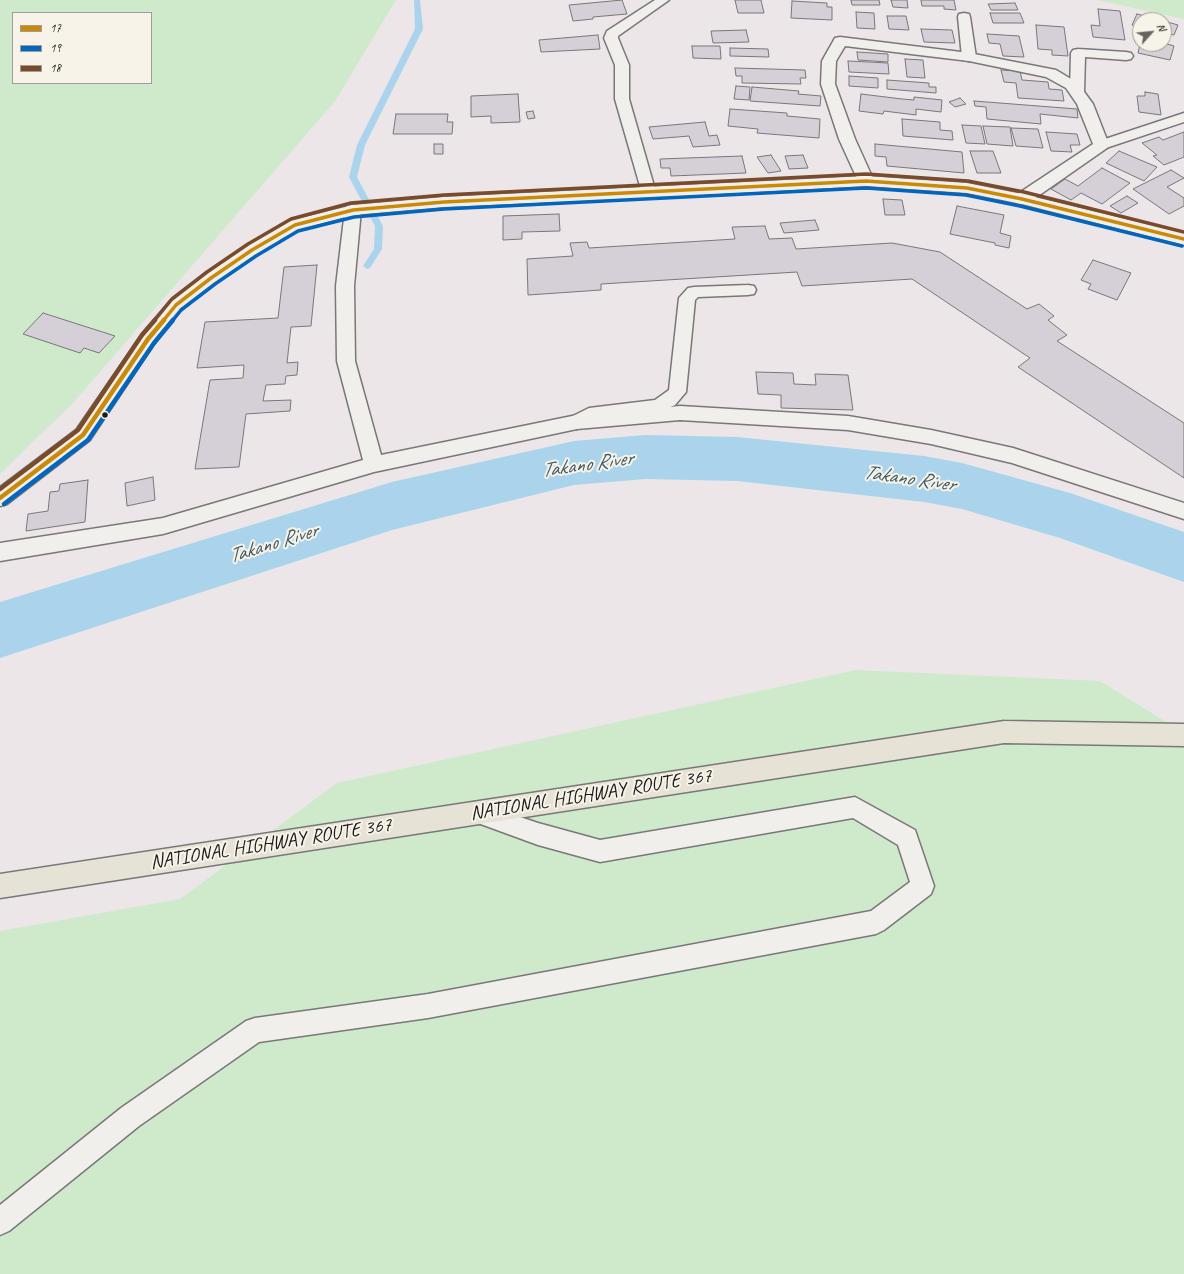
<!DOCTYPE html>
<style>
body{margin:0}
#map{position:relative;width:1184px;height:1274px;overflow:hidden;background:#ece6e9;font-family:Caveat,sans-serif}
canvas{display:block}
.legend{position:absolute;left:12px;top:12px;width:140px;height:72px;box-sizing:border-box;background:#f7f3e8;border:1px solid #9f9d96;margin:0;padding:5px 7px;list-style:none;font-size:12px;color:#1c1c1c}
.legend li{display:flex;align-items:center;gap:8px;height:20px}
.legend b{width:20px;border:1px solid #9f9d96}
.north{position:absolute;left:1132px;top:12px;width:40px;height:40px;box-sizing:border-box;background:#f7f3e8;border:1px solid #9f9d96;border-radius:50%;rotate:63deg;font-size:11px;font-weight:700;line-height:16px;text-align:center;color:#1c1c1c}
.north::after{content:'';display:block;margin:auto;width:14px;height:18px;background:#656364;clip-path:polygon(50% 0,100% 100%,50% 72%,0 100%)}
</style>
<div id="map">
<canvas width="1184" height="1274"></canvas>
<ul class="legend">
<li><b style="height:5px;background:#cb8a06"></b>17</li>
<li><b style="height:5px;background:#0065bd"></b>19</li>
<li><b style="height:5px;background:#7a4b2a"></b>18</li>
</ul>
<div class="north">N</div>
</div>
<script>
const ctx = document.querySelector('canvas').getContext('2d');
ctx.lineJoin = 'round';
function paint(path, color) {
  ctx.fillStyle = color;
  ctx.fill(path, 'evenodd');
}
function poly(rows) {
  const path = new Path2D();
  for (const r of rows) {
    path.moveTo(r[0], r[1]);
    for (let i = 2; i < r.length; i += 2) path.lineTo(r[i], r[i + 1]);
  }
  return path;
}
function trace(path, color, width, dash) {
  ctx.strokeStyle = color;
  ctx.lineWidth = width;
  ctx.lineCap = dash ? 'butt' : 'round';
  ctx.setLineDash(dash || []);
  ctx.stroke(path);
}
function write(font, color, halo, rows, align = 'center') {
  ctx.font = font + ' Caveat,sans-serif';
  ctx.lineWidth = 4;
  ctx.setLineDash([]);
  ctx.textBaseline = 'middle';
  ctx.strokeStyle = halo;
  ctx.fillStyle = color;
  for (const [text, x, y, turn = 0] of rows) {
    ctx.save();
    ctx.translate(x, y);
    ctx.rotate((+turn || 0) * Math.PI / 180);
    ctx.textAlign = isNaN(turn) ? turn : align;
    if (halo) ctx.strokeText(text, 0, 0);
    ctx.fillText(text, 0, 0);
    ctx.restore();
  }
}
paint(poly([
 [0,0,396,0,336,100,73,403,0,474],
 [13,13,151,13,151,83,13,83],
 [1097,0,1184,0,1184,19],
 [856,670,1100,681,1184,733,1184,1274,0,1274,0,931,180,899,337,783]
]), '#ceeacb');
paint(poly([
 [414,0,420,0,423,29,365,145,357,177,383,226,382,249,370,268,367,269,363,266,374,249,375,226,349,177,357,145,415,29,414,0]
]), '#a9d4ec');
paint(poly([
 [645,435,737,437,924,456,962,463,1070,493,1184,532,1184,582,1060,538,962,509,924,502,737,481,645,479,574,485,392,530,0,658,0,602,392,482,574,441,645,435]
]), '#a9d4ec');
const building = poly([
 [622,0,627,14,593,17,593,19,573,21,569,5,622,0],
 [735,0,761,0,764,13,738,13,735,0],
 [851,0,879,0,880,5,852,5,851,0],
 [891,0,907,0,908,8,893,7,891,0],
 [921,0,954,0,956,10,944,9,944,6,922,6,921,0],
 [792,1,827,3,827,7,832,7,832,20,791,18,792,1],
 [1015,3,1018,10,991,10,988,4,1015,3],
 [1098,9,1120,11,1125,40,1093,37,1091,25,1100,26,1098,9],
 [856,12,874,13,875,29,857,28,856,12],
 [990,13,1020,13,1024,23,993,23,990,13],
 [1137,14,1160,20,1140,20,1140,27,1132,25,1137,14],
 [887,16,906,16,909,30,889,29,887,16],
 [1164,21,1178,25,1174,35,1164,33,1164,21],
 [1036,25,1064,27,1068,56,1052,55,1052,50,1038,49,1036,25],
 [921,29,952,30,955,43,924,42,921,29],
 [746,30,749,42,713,43,711,31,746,30],
 [987,34,1019,36,1024,57,1003,56,1000,44,989,43,987,34],
 [598,35,600,49,541,52,539,40,598,35],
 [1164,43,1174,46,1170,60,1138,53,1140,44,1164,43],
 [692,46,720,46,721,59,693,58,692,46],
 [730,48,768,49,769,57,730,56,730,48],
 [857,52,888,54,888,62,858,60,857,52],
 [905,59,923,60,925,78,907,77,905,59],
 [848,61,888,63,889,74,849,72,848,61],
 [735,68,805,70,806,78,800,78,801,84,742,83,742,76,736,76,735,68],
 [1001,70,1020,71,1022,80,1048,82,1049,89,1062,90,1064,101,1018,98,1016,83,1004,82,1001,70],
 [849,76,878,78,878,88,849,86,849,76],
 [887,80,929,83,929,87,936,87,936,93,887,89,887,80],
 [736,86,750,87,749,100,734,99,736,86],
 [752,87,799,91,798,94,821,96,820,106,750,101,752,87],
 [1145,92,1158,94,1161,115,1139,112,1137,96,1145,96,1145,92],
 [518,94,520,122,491,123,491,116,471,117,471,96,518,94],
 [861,94,902,99,914,100,914,97,942,100,941,112,916,109,916,115,884,111,883,114,859,111,861,94],
 [960,98,966,104,955,107,949,102,960,98],
 [974,101,1077,109,1078,118,1040,114,1041,124,987,119,986,107,975,106,974,101],
 [730,109,787,113,787,116,820,119,819,138,757,133,758,129,728,126,730,109],
 [533,111,535,118,528,119,526,112,533,111],
 [396,114,448,114,447,122,453,122,452,134,393,134,396,114],
 [902,119,940,122,940,130,952,131,953,140,903,136,902,119],
 [705,122,709,136,717,135,720,145,693,147,689,136,653,139,649,127,705,122],
 [962,125,981,126,985,144,966,143,962,125],
 [983,126,1010,127,1013,146,987,144,983,126],
 [1011,128,1038,129,1043,148,1016,146,1011,128],
 [1046,132,1077,134,1080,145,1070,145,1072,152,1051,151,1046,132],
 [1184,132,1184,157,1164,165,1153,156,1157,155,1142,143,1159,137,1163,140,1184,132],
 [434,144,443,144,443,154,434,154,434,144],
 [875,144,962,152,964,173,887,166,886,157,875,156,875,144],
 [970,151,993,151,1001,173,977,173,970,151],
 [1119,151,1157,167,1144,181,1106,163,1119,151],
 [771,155,781,171,768,173,757,157,771,155],
 [803,155,808,168,789,169,785,156,803,155],
 [742,156,746,173,671,176,670,168,661,168,660,159,742,156],
 [1102,168,1130,183,1102,204,1081,193,1071,200,1051,189,1065,179,1078,186,1102,168],
 [1171,170,1184,178,1167,187,1184,198,1184,206,1169,214,1133,189,1171,170],
 [1127,196,1138,203,1121,213,1110,206,1127,196],
 [883,199,902,200,905,215,885,215,883,199],
 [957,206,1004,215,1000,233,1011,236,1009,248,995,245,995,243,950,234,957,206],
 [559,214,560,231,522,232,522,239,503,240,503,216,559,214],
 [815,220,819,230,784,233,780,223,815,220],
 [765,226,769,239,792,238,796,249,892,243,940,252,1027,309,1039,304,1054,316,1048,320,1067,335,1057,341,1184,423,1184,478,1018,367,1030,358,912,279,802,286,797,272,601,284,601,290,528,295,527,259,573,256,570,243,587,242,589,248,735,239,732,227,765,226],
 [1093,260,1131,273,1117,300,1088,289,1091,284,1081,280,1093,260],
 [317,265,311,326,291,327,287,363,298,362,297,375,286,376,285,384,266,385,263,401,291,400,290,411,246,414,239,467,195,469,210,380,243,378,244,365,197,368,205,322,278,318,284,267,317,265],
 [43,313,115,336,99,353,84,348,80,353,23,334,43,313],
 [756,372,793,373,794,384,816,385,815,374,848,375,853,410,781,408,781,395,758,394,756,372],
 [153,477,155,500,127,506,125,483,153,477],
 [88,480,85,522,26,531,28,514,48,511,50,492,59,491,60,484,88,480]
]);
paint(building, '#d5cfd8');
trace(building, '#7a7778', 1);
const service = poly([
 [655,0,669,0,618,36,618,38,629,65,629,99,656,193,654,196,649,198,644,196,642,193,615,99,615,65,604,38,607,31,655,0],
 [964,13,969,14,970,17,976,57,974,60,969,61,964,60,962,57,958,17,959,14,964,13],
 [1078,49,1126,52,1131,53,1133,56,1131,59,1126,60,1085,57,1084,92,1082,95,1077,96,1072,95,1070,92,1071,53,1073,50,1078,49],
 [1184,113,1184,122,1106,148,1101,149,1096,148,1094,145,1096,142,1184,113],
 [748,285,754,286,756,290,754,294,748,295,698,297,695,300,686,392,675,405,659,412,598,419,577,429,571,427,568,422,571,417,589,408,655,400,669,390,679,298,688,288,694,287,748,285],
 [855,797,915,830,934,886,931,894,884,930,876,934,428,1018,259,1042,139,1126,9,1231,0,1235,0,1205,121,1108,246,1021,255,1018,428,994,871,911,910,882,898,845,853,818,600,862,538,845,467,819,464,812,467,805,475,802,538,823,600,840,855,797]
]);
const minor = poly([
 [840,37,969,53,1056,70,1076,82,1082,89,1093,104,1109,145,1107,148,1028,203,1022,204,1016,203,1014,199,1016,195,1093,144,1077,104,1066,88,1046,77,969,61,845,46,836,61,835,84,855,139,874,181,872,185,866,186,860,185,839,139,821,84,822,61,835,38,840,37],
 [353,205,359,206,361,210,354,286,355,361,381,455,577,415,680,406,848,416,931,430,1013,448,1184,503,1184,519,1012,463,931,444,848,430,680,420,577,429,374,472,163,534,0,561,0,543,163,518,363,460,337,361,336,286,345,210,347,206,353,205]
]);
const tertiary = poly([
 [866,176,967,183,1022,194,1184,233,1184,245,1022,204,967,193,866,186,649,198,444,207,353,215,301,229,258,254,217,282,182,309,154,344,90,440,7,504,0,506,0,487,76,430,142,334,170,301,205,274,246,246,289,221,353,205,444,197,866,176]
]);
const trunk = poly([
 [1004,721,1184,724,1184,746,1004,743,0,898,0,874,1004,721]
]);
trace(service, '#7a7778', 3);
trace(minor, '#7a7778', 3);
trace(tertiary, '#7a7778', 3);
trace(trunk, '#7a7778', 3);
paint(service, '#f1efec');
paint(minor, '#f1efec');
paint(tertiary, '#f1efec');
paint(trunk, '#e6e2d5');
trace(poly([
 [163,321,176,305,211,278,252,250,295,225,353,210,444,202,866,181,967,188,1022,199,1184,239]
]), '#cb8a06', 3.5);
trace(poly([
 [0,498,83,435,148,339,164,320]
]), '#cb8a06', 4.5);
trace(poly([
 [172,321,181,310,215,284,256,256,298,231,354,217,444,209,866,188,966,195,1020,206,1182,246]
]), '#0065bd', 3.5);
trace(poly([
 [4,504,88,440,154,343,173,320]
]), '#0065bd', 4.5);
trace(poly([
 [154,321,172,299,207,272,248,244,291,219,351,203,444,195,866,174,968,181,1024,192,1184,232]
]), '#7a4b2a', 3.5);
trace(poly([
 [0,489,78,430,142,335,155,320]
]), '#7a4b2a', 4.5);
for (const [x, y, r, color] of [
 [105,415,3.5,"#1c1c1c"]
]) {
  const dot = new Path2D();
  dot.arc(x, y, r, 0, 2 * Math.PI);
  ctx.fillStyle = color;
  ctx.fill(dot);
  trace(dot, '#f7f3e8', 1.5);
}
write('20px', '#1c1c1c', '#f7f3e8', [
 ["NATIONAL HIGHWAY ROUTE 367",591,795,-9],
 ["NATIONAL HIGHWAY ROUTE 367",271,844,-9]
]);
write('italic 21px', '#435a65', '#f7f3e8', [
 ["Takano River",587,465,-8],
 ["Takano River",909,479,8],
 ["Takano River",273,544,-17]
]);
</script>
